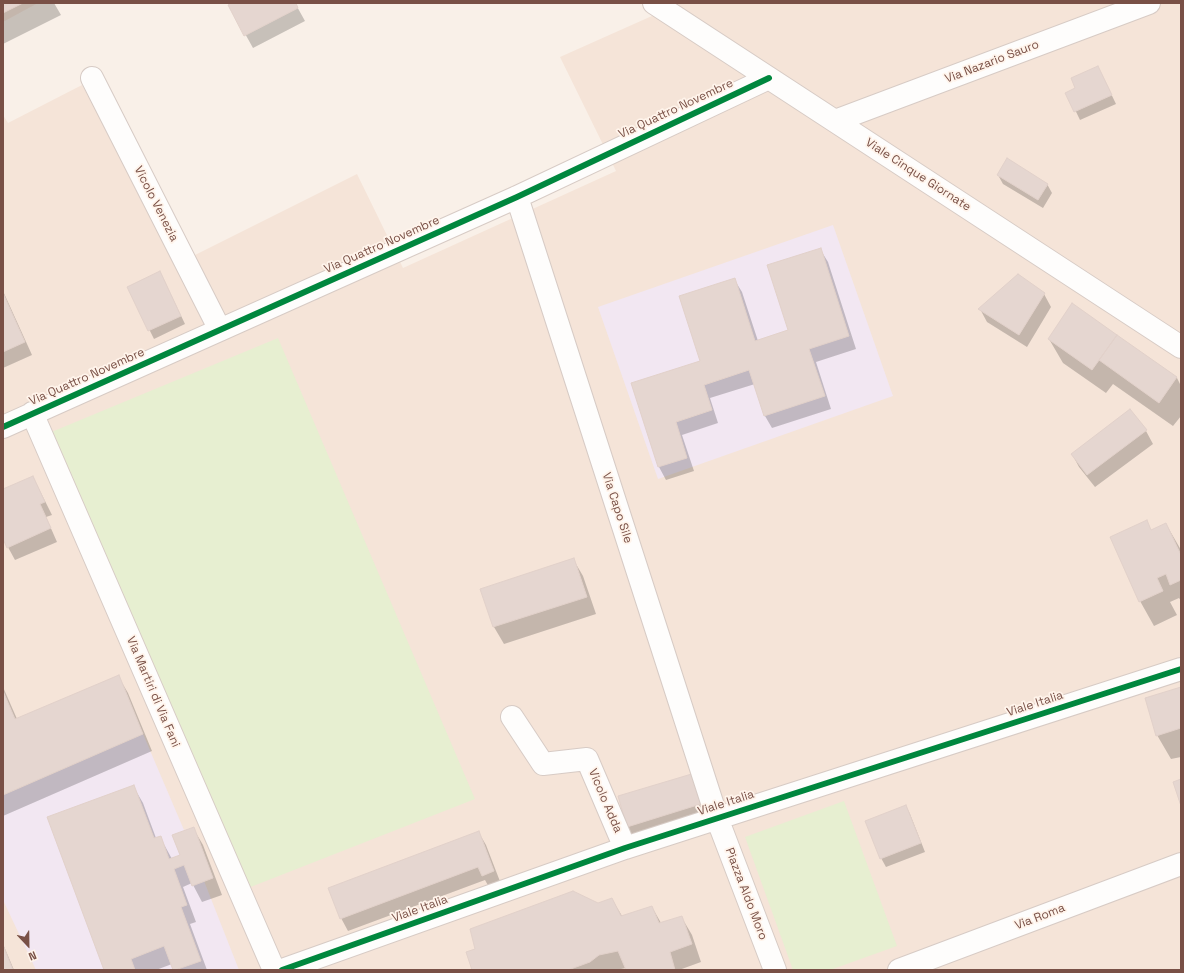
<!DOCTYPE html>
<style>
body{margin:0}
#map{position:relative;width:1184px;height:973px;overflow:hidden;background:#f9f0e8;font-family:"Space Grotesk",sans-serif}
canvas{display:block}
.frame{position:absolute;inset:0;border:4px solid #795046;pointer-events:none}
.north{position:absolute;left:8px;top:925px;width:40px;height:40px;-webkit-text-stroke:3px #fff4eb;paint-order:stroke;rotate:158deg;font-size:11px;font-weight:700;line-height:16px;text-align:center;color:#795046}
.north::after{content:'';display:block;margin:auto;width:14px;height:18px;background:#795046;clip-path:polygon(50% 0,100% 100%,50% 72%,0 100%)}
</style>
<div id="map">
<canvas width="1184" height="973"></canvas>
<div class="frame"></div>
<div class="north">N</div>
</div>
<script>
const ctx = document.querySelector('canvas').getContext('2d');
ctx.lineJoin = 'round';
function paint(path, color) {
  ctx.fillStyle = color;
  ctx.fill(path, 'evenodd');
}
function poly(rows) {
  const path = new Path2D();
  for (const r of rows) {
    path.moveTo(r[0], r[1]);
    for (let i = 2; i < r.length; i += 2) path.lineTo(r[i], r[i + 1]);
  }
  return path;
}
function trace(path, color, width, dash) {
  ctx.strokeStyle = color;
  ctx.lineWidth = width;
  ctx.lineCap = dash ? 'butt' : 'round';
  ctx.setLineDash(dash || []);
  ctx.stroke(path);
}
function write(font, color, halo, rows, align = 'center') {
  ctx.font = font + ' "Space Grotesk",sans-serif';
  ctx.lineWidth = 3.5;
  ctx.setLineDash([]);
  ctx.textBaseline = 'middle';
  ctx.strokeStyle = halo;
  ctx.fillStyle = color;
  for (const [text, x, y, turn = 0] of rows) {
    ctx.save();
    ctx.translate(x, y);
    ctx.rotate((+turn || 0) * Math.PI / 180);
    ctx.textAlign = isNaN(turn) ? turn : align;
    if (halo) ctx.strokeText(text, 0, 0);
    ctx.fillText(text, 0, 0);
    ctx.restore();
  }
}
paint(poly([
 [3,3,38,3,3,22],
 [681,3,1181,3,1181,970,3,970,3,115,8,123,82,85,181,262,357,174,403,268,616,171,560,57]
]), '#f5e4d8');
paint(poly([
 [833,225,893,396,658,479,598,307],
 [143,734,184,830,194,827,213,878,204,881,239,970,36,970,3,900,3,795]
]), '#f2e7f2');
paint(poly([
 [278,338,475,799,243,890,49,433],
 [844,801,897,946,830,970,793,970,745,837]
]), '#e7efd1');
paint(poly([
 [3,3,54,3,61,15,3,44],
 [233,3,295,3,305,21,253,48,229,5],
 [1102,75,1116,104,1080,120,1067,93],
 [998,175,1047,184,1052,193,1043,208,1003,184],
 [820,249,828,262,856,349,816,362,831,409,772,428,765,416,755,384,710,398,718,423,682,435,694,471,666,480,659,467,632,384,701,362,734,279,742,292,758,341,789,331],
 [160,272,185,324,154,339,128,287],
 [3,291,32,355,3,368],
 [1044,294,1051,307,1027,347,987,322,980,309],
 [1073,305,1177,378,1181,386,1181,416,1173,426,1113,384,1106,393,1063,363,1049,339],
 [1146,431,1153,444,1095,487,1079,467,1072,454],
 [33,477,52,515,46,517,57,542,15,560,3,538,3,490],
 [1166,524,1181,550,1181,601,1179,598,1170,602,1177,615,1154,626,1140,601,1151,531],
 [573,559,583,576,596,614,504,644,494,627],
 [118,676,128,693,152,751,3,816,3,687,17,719],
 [1181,688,1181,757,1171,759,1157,735],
 [694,775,717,828,641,851,627,826],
 [133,786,143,803,156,838,160,837,172,859,181,856,193,828,203,845,222,895,202,902,192,883,183,887,196,922,190,924,207,970,174,970,172,964,156,970,105,970],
 [906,806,910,814,925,852,886,867,881,858],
 [479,833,486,845,501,884,490,889,485,880,348,931,341,918],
 [612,899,622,916,652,907,661,923,682,918,692,935,701,962,679,970,627,970,626,968,616,970,473,970,598,904],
 [3,944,14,970,3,970]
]), '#0003');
const building = poly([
 [3,3,23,3,3,13,3,3],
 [231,3,296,3,298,8,244,36,228,5,231,3],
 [1098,66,1112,95,1074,112,1065,93,1075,88,1071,78,1098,66],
 [1007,158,1048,184,1038,200,997,175,1007,158],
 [821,248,849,336,809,349,825,396,764,416,749,370,704,385,712,410,676,422,687,458,658,467,631,383,700,361,679,296,735,278,755,341,788,330,767,265,821,248],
 [160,271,181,316,148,331,127,287,160,271],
 [1018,274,1045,293,1019,335,978,309,1018,274],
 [3,293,25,342,3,352,3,293],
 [1072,303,1117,335,1092,370,1048,339,1072,303],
 [1117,335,1177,377,1159,403,1099,360,1117,335],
 [1130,409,1147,430,1087,475,1071,454,1130,409],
 [33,476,45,502,40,504,51,528,7,548,3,539,3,489,33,476],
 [1147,520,1151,530,1166,523,1181,555,1181,580,1170,585,1166,574,1157,578,1163,591,1139,602,1110,537,1147,520],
 [574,558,587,597,493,627,480,589,574,558],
 [119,675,143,734,3,795,3,691,15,719,119,675],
 [1181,687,1181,728,1156,736,1145,698,1181,687],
 [695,773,704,803,627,827,618,796,695,773],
 [1181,779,1181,806,1173,782,1181,779],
 [134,785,154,838,161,836,169,859,180,855,172,835,194,827,213,878,192,886,184,865,174,869,187,905,181,907,201,961,175,970,173,970,164,946,131,959,135,970,104,970,47,817,134,785],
 [906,805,921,843,880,859,865,821,906,805],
 [479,831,494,871,482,876,478,867,340,919,328,888,479,831],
 [573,891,598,903,612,898,621,916,652,906,659,923,682,916,692,944,670,952,675,970,626,970,618,951,599,955,590,962,568,970,472,970,466,952,475,949,470,929,573,891],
 [3,945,13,970,3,970,3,945]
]);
paint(building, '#e5d6d0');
trace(building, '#e2d1ca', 1);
const minor = poly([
 [654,3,1181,347],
 [92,78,220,330],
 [835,121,1149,3],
 [517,197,717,818,775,970],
 [32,413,274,970],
 [3,427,517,197,769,78],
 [512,717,543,764,587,759,625,848],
 [282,970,625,848,1181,669],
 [899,970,1181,864]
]);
trace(minor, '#d7cbc5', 24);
trace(minor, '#fefdfc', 22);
trace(poly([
 [3,427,517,197,769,78],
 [282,970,625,848,1181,669]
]), '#00873e', 6);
write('12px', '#795046', '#fff4eb', [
 ["Via Nazario Sauro",992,62,-21],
 ["Via Quattro Novembre",676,109,-25],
 ["Viale Cinque Giornate",918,175,33],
 ["Vicolo Venezia",156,204,63],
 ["Via Quattro Novembre",382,245,-24],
 ["Via Quattro Novembre",87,377,-24],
 ["Via Capo Sile",617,508,72],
 ["Via Martiri di Via Fani",153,692,67],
 ["Viale Italia",1035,704,-18],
 ["Vicolo Adda",605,801,67],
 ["Viale Italia",726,803,-18],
 ["Piazza Aldo Moro",746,894,69],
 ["Viale Italia",420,909,-20],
 ["Via Roma",1040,917,-21]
]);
</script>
